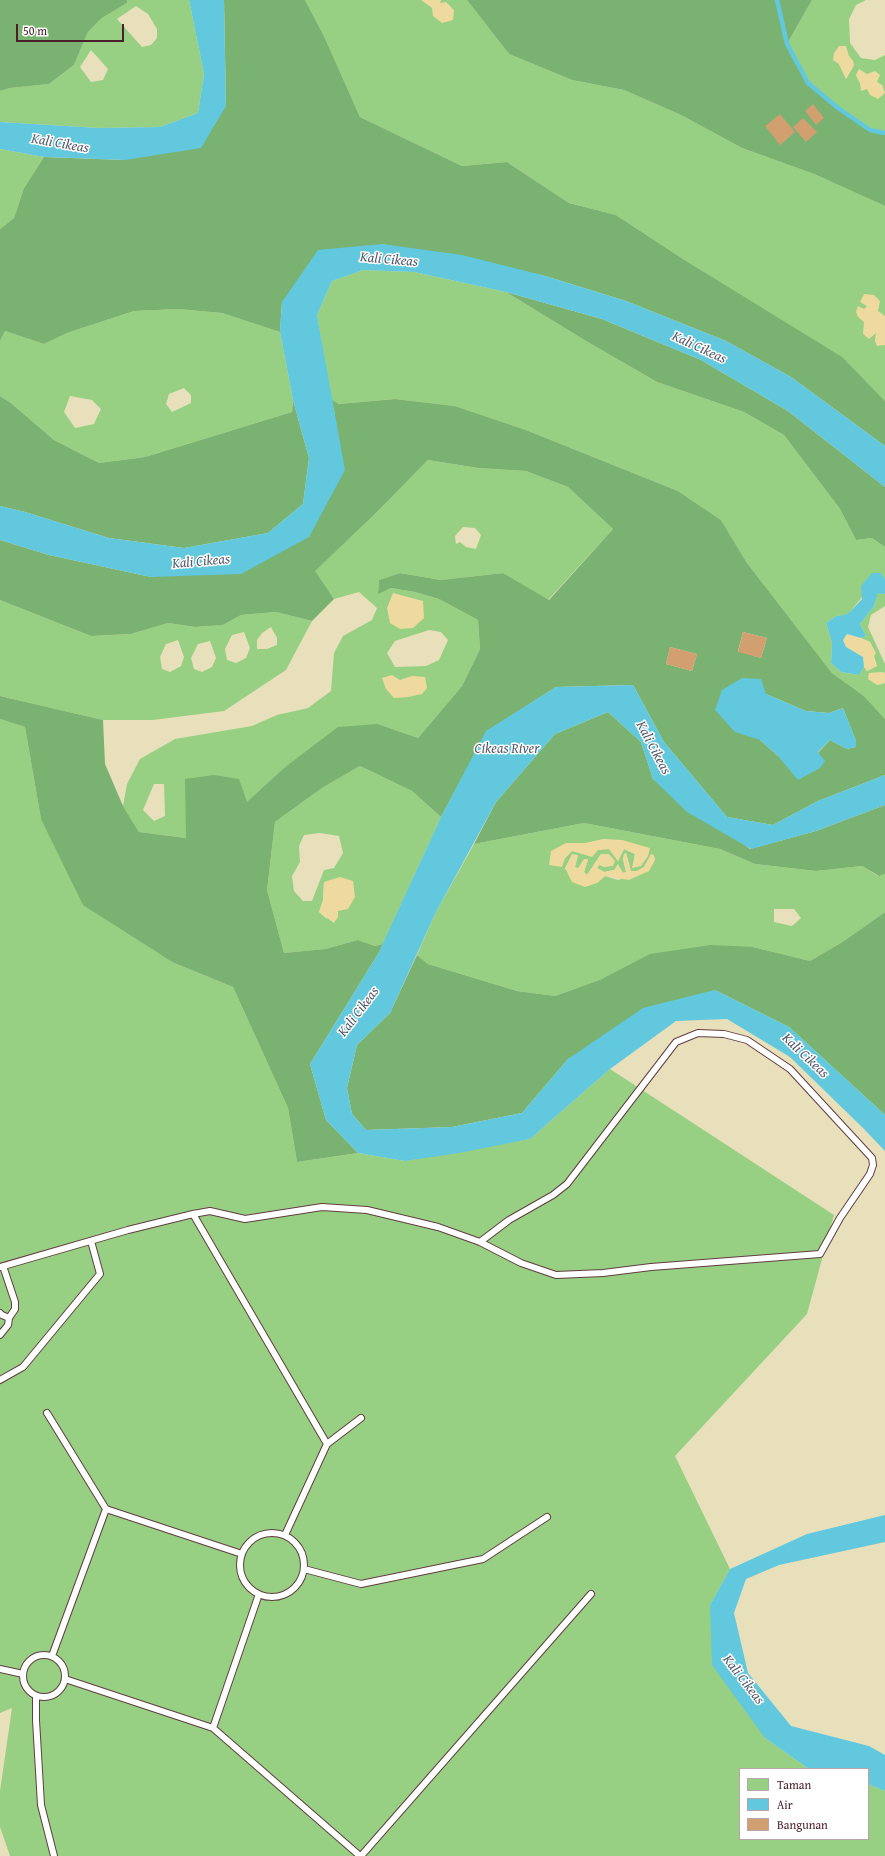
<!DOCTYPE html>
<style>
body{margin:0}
#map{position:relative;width:885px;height:1856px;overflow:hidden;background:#e8e0bb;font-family:"Gentium Book Plus",serif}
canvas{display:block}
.legend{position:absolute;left:739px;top:1768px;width:130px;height:72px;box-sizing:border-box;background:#fff;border:1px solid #b7a5aa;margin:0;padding:5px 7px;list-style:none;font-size:12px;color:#4a1f2b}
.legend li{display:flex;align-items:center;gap:8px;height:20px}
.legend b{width:20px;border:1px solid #b7a5aa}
.scale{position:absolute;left:16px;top:24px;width:108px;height:18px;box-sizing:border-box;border:2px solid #4a1f2b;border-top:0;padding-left:5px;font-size:12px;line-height:14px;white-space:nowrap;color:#4a1f2b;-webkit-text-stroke:3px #fff;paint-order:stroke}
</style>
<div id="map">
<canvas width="885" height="1856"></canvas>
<ul class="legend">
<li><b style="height:11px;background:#97d083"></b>Taman</li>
<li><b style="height:11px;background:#61c8dd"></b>Air</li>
<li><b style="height:11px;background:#d29f70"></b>Bangunan</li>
</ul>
<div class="scale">50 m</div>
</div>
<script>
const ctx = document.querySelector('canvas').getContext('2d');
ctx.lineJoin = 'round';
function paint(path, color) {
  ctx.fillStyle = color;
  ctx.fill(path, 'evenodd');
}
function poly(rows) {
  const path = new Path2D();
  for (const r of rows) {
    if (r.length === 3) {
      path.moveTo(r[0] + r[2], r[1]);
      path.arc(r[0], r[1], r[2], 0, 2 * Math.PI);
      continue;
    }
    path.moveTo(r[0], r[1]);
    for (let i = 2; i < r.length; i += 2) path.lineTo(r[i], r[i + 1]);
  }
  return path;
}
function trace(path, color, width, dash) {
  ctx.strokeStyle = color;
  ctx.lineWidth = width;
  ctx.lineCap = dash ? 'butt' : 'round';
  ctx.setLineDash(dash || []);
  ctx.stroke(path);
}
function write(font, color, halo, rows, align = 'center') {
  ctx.font = font + ' "Gentium Book Plus",serif';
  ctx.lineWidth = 3;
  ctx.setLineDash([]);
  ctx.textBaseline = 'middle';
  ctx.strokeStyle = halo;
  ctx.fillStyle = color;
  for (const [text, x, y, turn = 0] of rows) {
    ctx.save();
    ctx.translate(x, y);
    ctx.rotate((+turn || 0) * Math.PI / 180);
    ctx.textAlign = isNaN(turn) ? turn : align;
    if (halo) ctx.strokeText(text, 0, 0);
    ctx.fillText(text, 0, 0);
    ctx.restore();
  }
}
paint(poly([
 [127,0,189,0,204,74,198,113,160,127,99,128,0,122,0,91,10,88,49,84,74,65,88,32,102,18,127,3],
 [136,6,148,14,157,29,157,38,151,45,142,47,117,19],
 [91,50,108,69,103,80,91,82,80,67],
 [305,0,467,0,509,54,572,80,624,90,681,115,742,148,814,174,885,206,885,401,841,357,683,259,616,215,569,203,507,162,462,166,360,117,324,36],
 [812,0,866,0,856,5,849,19,850,43,861,58,875,60,885,55,885,93,882,85,879,84,867,74,856,75,860,83,867,89,885,93,885,133,870,130,838,108,808,83,787,44],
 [849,56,854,65,846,79,839,64],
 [0,149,44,157,24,188,14,218,0,229],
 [363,270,414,272,506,292,586,341,657,382,744,412,784,435,840,509,856,540,872,538,885,547,885,579,881,573,850,612,844,615,836,616,826,623,832,643,831,663,841,672,859,675,864,667,867,671,877,666,870,642,861,638,866,636,860,624,874,606,878,592,885,594,885,606,871,615,868,627,885,664,885,673,881,672,877,685,885,683,885,719,864,696,832,673,747,563,721,520,678,491,526,430,455,406,395,399,337,404,331,399,317,315,332,281],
 [178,309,222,313,280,332,293,400,292,412,145,457,99,463,54,440,11,403,0,396,0,341,5,331,44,344,67,333,134,311],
 [184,388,191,395,191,403,172,412,166,404,169,394],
 [70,396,92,400,101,409,94,424,75,428,64,412],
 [428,460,478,468,526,471,568,487,613,529,548,600,503,573,441,580,400,573,379,580,378,593,391,588,415,592,439,599,478,620,480,649,462,686,418,738,378,724,284,768,247,803,186,838,139,832,123,806,127,784,140,759,175,739,252,726,277,715,308,708,331,691,334,653,343,636,372,620,377,608,359,592,334,599,314,571,378,511],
 [463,527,475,528,481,535,476,549,466,547,460,542,456,544,455,536],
 [429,630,441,632,448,640,439,660,426,666,395,667,387,653,395,641],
 [154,784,164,784,165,816,154,821,143,810],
 [0,600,91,636,131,634,168,623,195,627,223,625,241,615,276,612,312,621,286,670,224,711,153,720,103,720,0,696],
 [271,627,277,638,277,645,267,649,257,649,257,640,262,633],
 [244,632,250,648,246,658,236,663,227,660,225,649,232,635],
 [178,640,184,657,181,666,170,672,162,669,160,657,166,644],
 [210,641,216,658,212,667,202,672,194,669,191,658,198,644],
 [0,719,25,727,41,819,174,963,233,987,288,1108,297,1162,358,1153,405,1161,530,1139,610,1069,834,1215,807,1314,675,1456,730,1569,710,1605,765,1738,809,1769,740,1769,740,1839,868,1839,868,1784,885,1791,885,1856,10,1856,0,1827,0,1791,12,1708,0,1713],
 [360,766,412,791,441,817,383,944,375,946,358,940,325,949,284,953,267,890,275,822,322,788],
 [320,833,339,836,343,853,334,868,324,870,312,901,303,901,294,891,292,876,300,862,299,846,304,835],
 [324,882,327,919,319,912,323,901],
 [584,823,720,849,755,864,816,871,862,866,878,876,885,874,885,912,844,941,810,961,753,947,602,979,555,996,517,991,428,964,417,955,436,912,474,844],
 [604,839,648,856,633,868,635,854,624,849,618,861,609,849,572,851,565,858,566,843,586,843],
 [626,853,631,871,637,871,644,867,651,855,649,871,618,880,605,876,597,883,565,869,578,855,575,867,578,869,588,860,584,872,587,875,601,854,599,865,597,868,604,872,614,870,622,873,626,872,623,859],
 [794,909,801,918,792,926,774,922,774,909]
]), '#97d083');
paint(poly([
 [0,0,127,0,127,3,102,18,88,32,74,65,49,84,10,88,0,91],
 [224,0,305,0,324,36,360,117,462,166,507,162,569,203,616,215,683,259,842,357,885,401,885,446,791,377,726,341,626,301,542,275,382,244,282,302,280,332,222,313,178,309,134,311,67,333,44,344,5,331,0,341,0,229,14,218,24,188,44,157,125,160,226,106],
 [467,0,812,0,787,44,808,83,838,108,870,130,885,133,885,206,814,174,742,148,681,115,624,90,572,80,509,54],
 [506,292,602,319,701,360,788,411,885,487,885,547,872,538,856,540,840,509,784,435,744,412,657,382,586,341],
 [0,396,11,403,54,440,99,463,145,457,292,412,293,400,309,458,303,504,268,533,184,548,109,538,25,512,0,506],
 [331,399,338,404,395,399,455,406,526,430,678,491,721,520,747,563,832,673,864,696,885,719,885,775,818,801,773,825,727,817,664,742,633,685,556,687,487,731,441,817,412,791,360,766,322,788,275,822,267,890,284,953,325,949,358,940,375,946,383,944,378,954,310,1064,326,1120,358,1153,297,1162,288,1108,233,987,174,963,83,905,41,819,25,727,0,719,0,696,103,720,105,764,123,806,139,832,186,838,185,779,214,775,239,779,247,802,284,768,338,727,378,724,418,738,462,686,480,649,478,620,439,599,415,592,391,588,378,594,379,580,400,573,441,580,503,573,549,600,613,529,568,487,526,471,478,468,428,460,378,511,315,571,334,599,312,621,276,612,241,615,223,625,195,627,168,623,131,634,91,636,0,600,0,540,49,555,151,577,309,537,335,414],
 [743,632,767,638,761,658,738,651],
 [670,647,697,654,692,671,666,664],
 [766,694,806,711,829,713,843,708,856,741,856,747,847,749,830,740,818,753,778,756,760,740],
 [608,712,641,742,653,779,750,849,816,831,885,805,885,874,879,876,862,866,816,871,755,864,720,849,584,823,474,844,496,802,555,734],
 [885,912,885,1115,789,1027,715,990,568,1059,522,1113,452,1127,366,1130,352,1114,347,1088,357,1045,390,1013,417,955,428,964,517,991,555,996,602,979,650,954,711,945,753,947,810,961,844,941]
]), '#79b271');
paint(poly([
 [421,0,441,0,440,3,446,2,454,10,453,20,442,23,433,16,432,8],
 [839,46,846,46,849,56,853,61,854,65,846,79,839,64,833,60,834,53],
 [859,69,867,74,875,71,880,75,877,82,882,85,885,93,878,99,870,95,867,89,861,91,860,83,856,75],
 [864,294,874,295,880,301,878,311,885,316,885,345,877,346,875,341,876,333,869,339,863,334,864,322,858,317,856,312,858,306,864,309,867,306,860,302],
 [393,593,423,601,424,618,413,628,400,629,390,623,387,608],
 [846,634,870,642,876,653,873,658,877,666,867,671,864,667,863,657,846,647,843,640],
 [881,672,885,673,885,683,877,685,868,679,869,673],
 [392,675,400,680,412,676,425,677,427,688,422,694,408,697,394,698,386,689,382,678],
 [604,839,622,840,650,848,648,856,641,866,632,868,635,854,624,849,618,861,609,849,598,850,592,857,572,851,565,858,562,867,549,865,551,851,566,843,586,843],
 [626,853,631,871,637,871,644,867,651,854,654,855,655,860,649,871,629,880,605,876,597,883,585,887,572,882,565,868,572,854,578,855,575,867,578,868,584,859,588,859,584,872,587,875,601,854,609,854,615,861,613,866,604,867,599,865,597,868,604,872,614,870,618,864,623,873,626,872,623,859,624,854],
 [340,877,353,881,355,897,348,909,338,911,338,917,334,923,319,912,323,900,324,882]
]), '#eeda9e');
paint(poly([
 [189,0,224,0,224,2,226,106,201,148,125,160,44,157,0,149,0,122,99,128,160,127,198,113,204,74],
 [382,244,462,255,542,275,626,301,726,341,791,377,885,446,885,487,788,411,701,360,602,319,506,292,414,272,363,270,332,281,317,315,345,470,309,537,241,574,151,577,49,555,0,540,0,506,25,512,109,538,184,548,268,533,303,504,309,458,293,400,280,332,282,302,318,250],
 [872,573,881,573,885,579,885,594,878,593,874,606,860,624,866,636,861,638,847,634,843,640,846,647,863,657,864,667,859,675,841,672,831,663,832,643,826,623,836,616,844,615,850,612,862,599,861,586],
 [742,678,761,679,766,694,806,711,829,713,843,708,856,741,856,747,847,749,830,740,818,752,825,761,820,768,798,780,778,756,760,740,735,732,715,710,722,690],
 [633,685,664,742,727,817,773,825,818,801,885,775,885,805,816,831,751,849,687,812,653,779,641,742,608,712,555,734,496,802,436,912,390,1013,357,1045,347,1088,352,1114,366,1130,452,1127,522,1113,568,1059,643,1008,715,990,789,1027,885,1115,885,1151,864,1129,790,1057,727,1019,676,1021,610,1069,530,1139,459,1153,405,1161,358,1153,326,1120,310,1064,378,954,441,817,486,731,556,687],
 [885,1515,885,1542,779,1565,746,1579,734,1613,748,1673,791,1726,869,1746,885,1755,885,1791,868,1784,868,1769,809,1769,765,1738,712,1665,710,1605,730,1569,807,1534]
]), '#61c8dd');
trace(poly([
 [777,0,787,44,808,83,838,108,870,130,885,133]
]), '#61c8dd', 4.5);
paint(poly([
 [813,104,824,118,816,125,805,111],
 [780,114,795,132,780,145,765,126],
 [803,118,817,132,806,142,793,127],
 [743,632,767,638,761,658,738,652],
 [670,647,697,654,692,671,666,664]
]), '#d29f70');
const lane = poly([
 [193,1214,327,1444],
 [0,1267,128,1230,193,1214,210,1211,245,1219,322,1207,367,1210,438,1227,480,1242,521,1263,556,1275,603,1273,651,1267,820,1254,840,1218,870,1174,873,1165,872,1158,790,1069,747,1040,724,1034,698,1033,676,1042,567,1184,553,1195,509,1220,480,1242],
 [0,1313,2,1315,9,1318],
 [0,1335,8,1325,9,1318,15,1309,15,1302,3,1266],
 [0,1380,23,1367,100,1274,91,1241],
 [47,1413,106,1509,242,1554],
 [272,1565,32],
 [285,1535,327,1444,361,1418],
 [304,1569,361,1584,483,1559,547,1517],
 [259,1594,213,1728,360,1856],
 [44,1676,21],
 [52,1656,106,1509],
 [0,1669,23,1674],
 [65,1679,213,1728],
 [36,1696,36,1720,41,1805,54,1856],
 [361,1856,591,1594]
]);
trace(lane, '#623c41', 8);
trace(lane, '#fff', 6);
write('italic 14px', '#525a69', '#fff', [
 ["Kali Cikeas",60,144,10],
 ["Kali Cikeas",389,260,5],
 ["Kali Cikeas",699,348,25],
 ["Kali Cikeas",201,562,-5],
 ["Kali Cikeas",653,748,62],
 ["Cikeas River",507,749],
 ["Kali Cikeas",359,1012,-53],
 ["Kali Cikeas",805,1056,43],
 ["Kali Cikeas",743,1680,52]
]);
</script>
